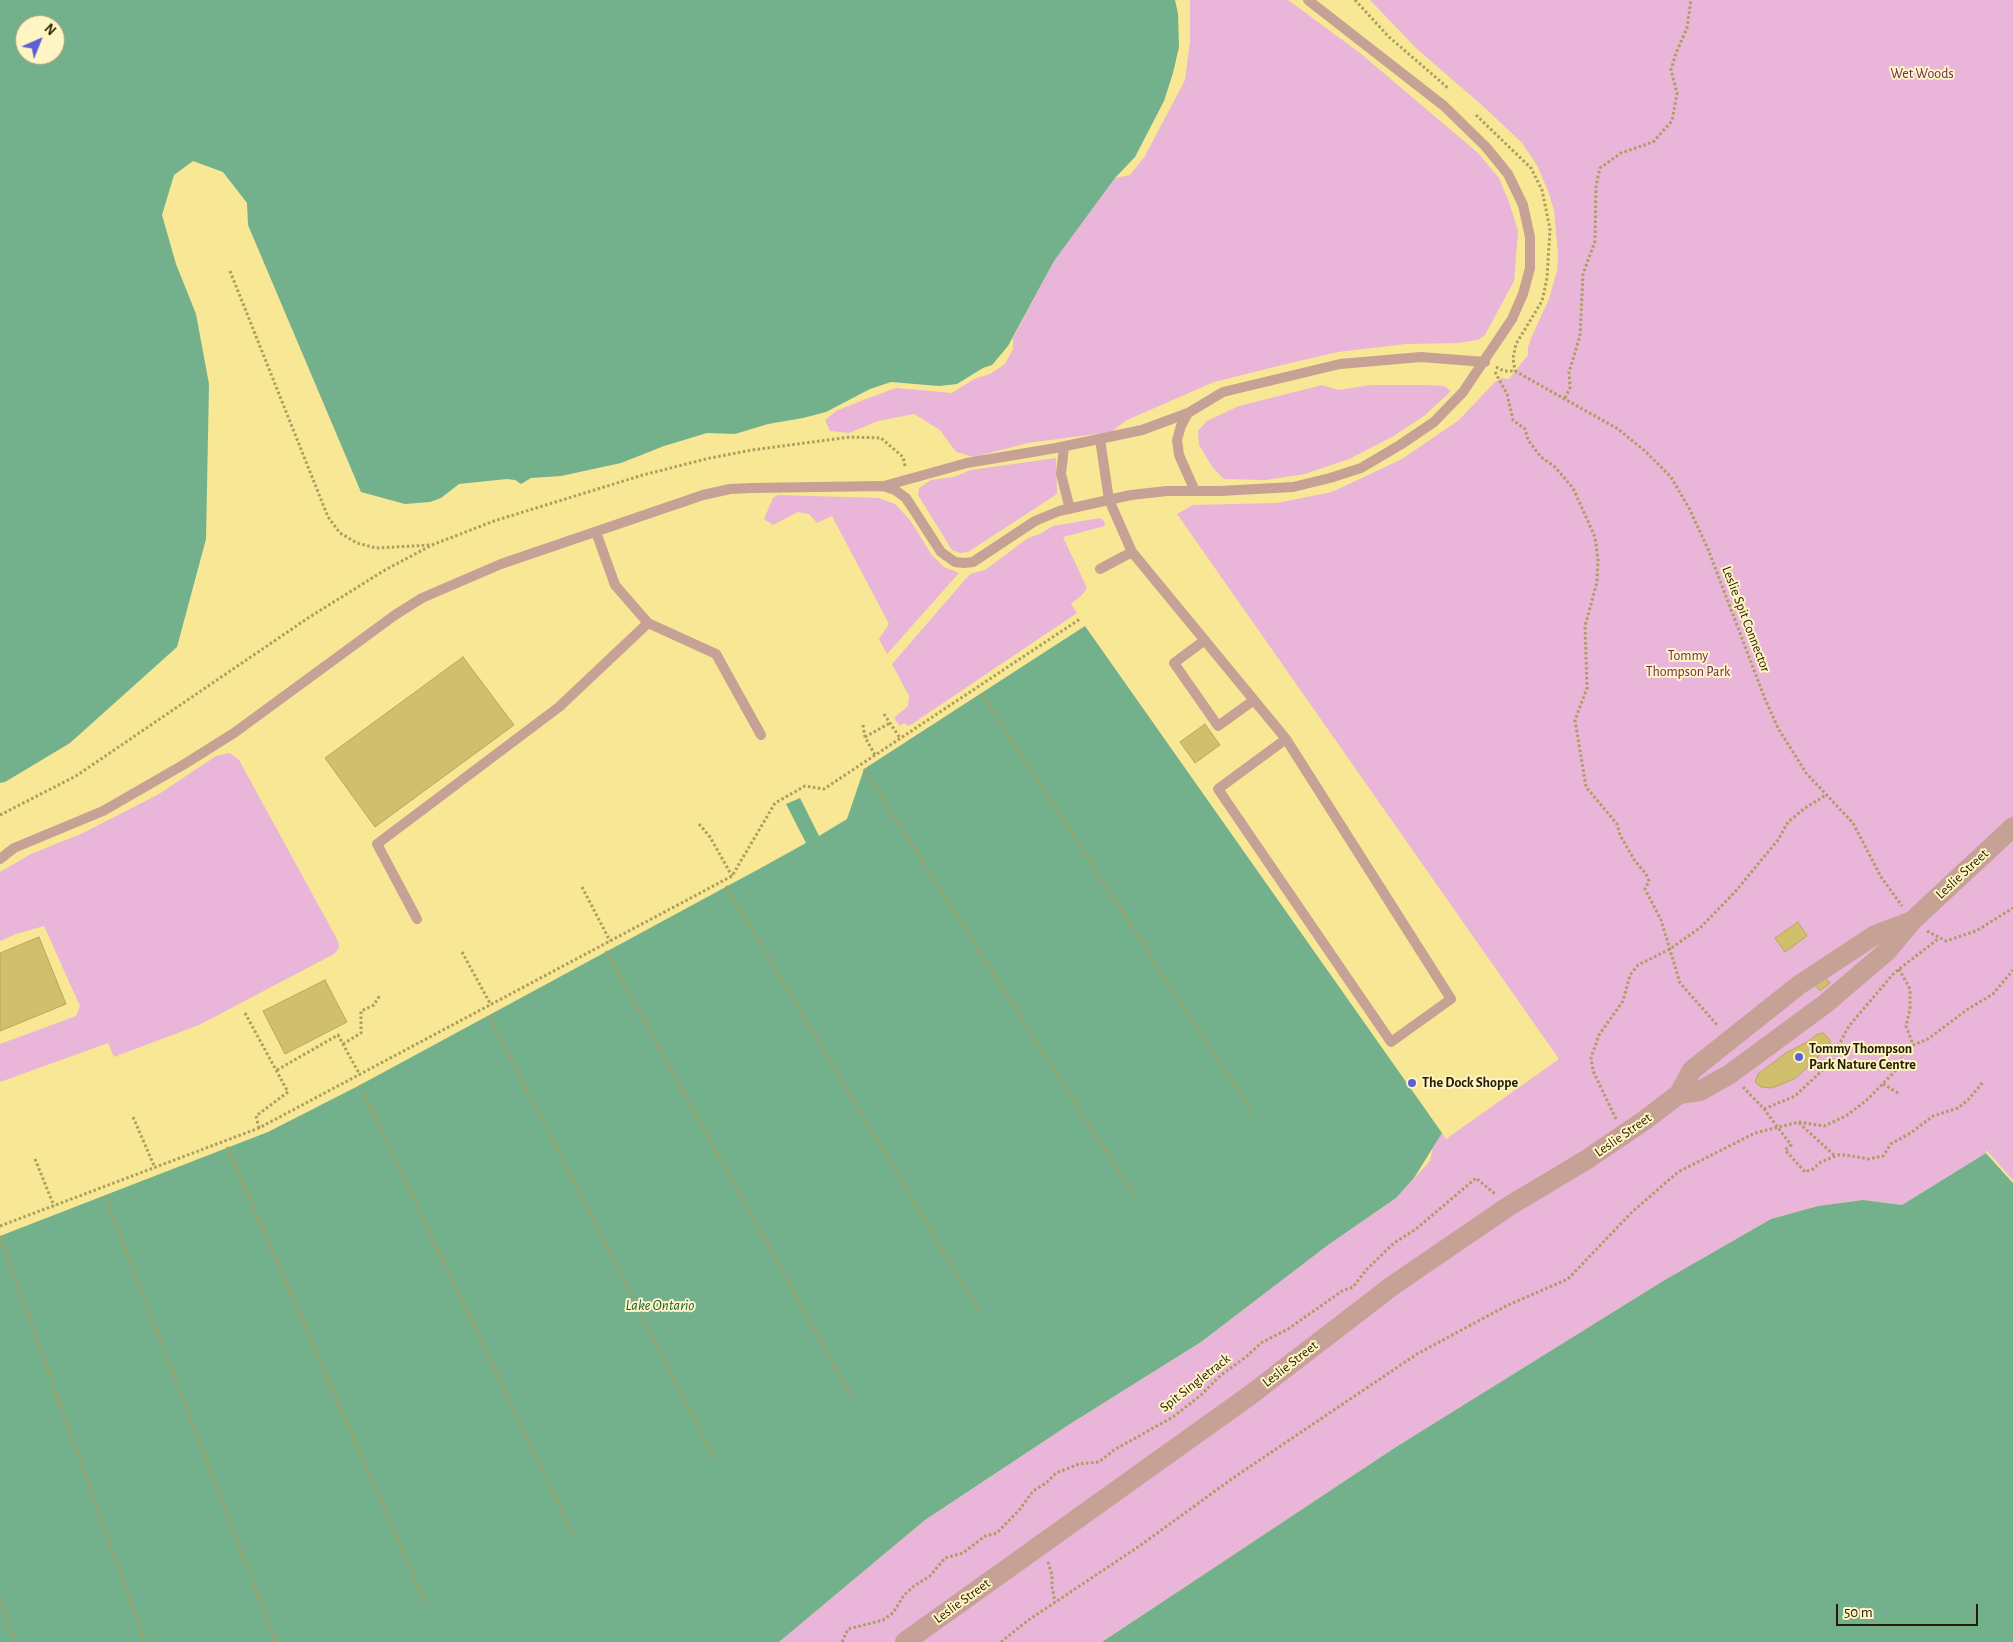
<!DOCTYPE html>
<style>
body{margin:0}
#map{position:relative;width:2013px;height:1642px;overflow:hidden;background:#f8e794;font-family:"Alegreya Sans",sans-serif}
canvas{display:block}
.north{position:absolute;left:15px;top:15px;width:50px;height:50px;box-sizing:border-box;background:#fef4c4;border:1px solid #a79e76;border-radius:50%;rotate:44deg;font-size:14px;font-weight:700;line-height:20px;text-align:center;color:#241d00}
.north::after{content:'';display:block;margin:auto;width:18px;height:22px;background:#5d5fd7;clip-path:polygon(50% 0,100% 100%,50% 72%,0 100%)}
.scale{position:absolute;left:1836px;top:1604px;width:142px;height:22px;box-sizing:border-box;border:2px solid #241d00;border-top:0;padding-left:6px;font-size:15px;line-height:18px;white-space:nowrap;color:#241d00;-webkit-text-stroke:4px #fef4c4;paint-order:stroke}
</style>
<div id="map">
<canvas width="2013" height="1642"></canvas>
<div class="north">N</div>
<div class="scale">50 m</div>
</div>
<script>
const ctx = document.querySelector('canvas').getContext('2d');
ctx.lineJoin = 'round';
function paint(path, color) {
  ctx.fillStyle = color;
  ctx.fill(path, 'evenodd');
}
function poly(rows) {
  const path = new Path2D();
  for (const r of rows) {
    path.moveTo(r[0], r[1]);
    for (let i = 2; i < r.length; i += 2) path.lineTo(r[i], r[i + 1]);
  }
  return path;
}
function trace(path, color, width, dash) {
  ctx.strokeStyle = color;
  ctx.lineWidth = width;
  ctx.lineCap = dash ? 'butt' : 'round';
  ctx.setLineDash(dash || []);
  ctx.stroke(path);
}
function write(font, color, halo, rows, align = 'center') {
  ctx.font = font + ' "Alegreya Sans",sans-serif';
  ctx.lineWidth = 4;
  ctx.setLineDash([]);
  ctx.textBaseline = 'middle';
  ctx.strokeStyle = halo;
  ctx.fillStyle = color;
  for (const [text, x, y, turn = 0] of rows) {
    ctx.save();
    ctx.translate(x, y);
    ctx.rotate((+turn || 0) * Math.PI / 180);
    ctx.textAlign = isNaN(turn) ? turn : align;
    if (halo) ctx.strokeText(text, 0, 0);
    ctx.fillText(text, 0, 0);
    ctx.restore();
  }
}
paint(poly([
 [1190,0,1288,0,1360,53,1478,153,1499,178,1509,202,1518,231,1514,281,1485,335,1478,340,1458,343,1406,344,1338,352,1282,365,1214,382,1127,420,1111,432,1028,443,974,457,956,452,940,430,914,414,878,421,849,433,830,431,825,420,836,411,866,399,896,388,952,393,974,379,990,374,1005,364,1013,349,1013,338,1054,261,1115,178,1130,175,1145,156,1185,80,1190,41],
 [1370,0,2013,0,2013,1183,1986,1153,1902,1205,1863,1200,1818,1206,1771,1219,1663,1281,1396,1447,1102,1642,779,1642,925,1520,1070,1424,1201,1342,1328,1245,1396,1198,1430,1161,1433,1147,1442,1133,1446,1139,1559,1059,1177,514,1193,505,1277,503,1332,492,1402,459,1459,420,1495,382,1502,378,1509,379,1528,355,1528,347,1532,336,1549,299,1557,271,1558,254,1554,210,1548,191,1537,165,1522,143,1484,107,1417,49],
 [1322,385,1338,390,1371,385,1429,385,1444,386,1451,391,1424,416,1392,437,1349,459,1305,474,1266,480,1224,479,1213,468,1199,445,1198,431,1207,421,1239,406],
 [1056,458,1057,494,968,552,960,553,952,550,918,495,919,488,931,480,954,477,971,470],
 [778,495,879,498,895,504,910,520,931,554,944,567,959,573,887,654,879,639,889,624,832,516,817,523,809,514,798,512,773,525,764,519,773,498],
 [1100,518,1104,521,1105,526,1063,537,1087,588,1082,595,1071,604,1077,613,909,726,904,723,900,726,894,718,908,706,909,696,892,664,970,574,985,570,1028,538,1040,534,1053,526],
 [230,753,239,760,338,941,339,948,334,954,199,1025,114,1057,108,1043,0,1082,0,1044,76,1016,80,1006,44,926,16,934,0,941,0,872,31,854,83,833,159,794,216,756]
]), '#e9b5d9');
paint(poly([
 [0,0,1175,0,1178,14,1179,47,1173,73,1164,101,1135,157,1115,178,1054,261,1008,346,992,365,983,368,957,384,939,386,891,382,870,389,826,412,803,418,768,424,735,434,707,433,664,446,621,463,561,476,531,478,521,484,515,480,507,479,459,484,441,498,430,502,405,504,361,492,248,225,247,203,223,172,193,161,174,175,162,215,176,264,196,314,209,384,206,539,177,647,70,743,5,782,0,783],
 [25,25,55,25,55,55,25,55],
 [1085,626,1442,1133,1414,1178,1396,1198,1328,1245,1201,1342,1070,1424,925,1520,779,1642,0,1642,0,1236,268,1132,360,1085,759,869,806,843,786,804,800,798,819,836,847,819,864,769],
 [1986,1153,2013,1183,2013,1642,1102,1642,1396,1447,1663,1281,1771,1219,1818,1206,1863,1200,1902,1205]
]), '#73b08c');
paint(poly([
 [1986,1150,2013,1180,2013,1183,1986,1153]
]), '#f8e794');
const building = poly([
 [463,657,514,725,375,827,325,758,463,657],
 [1205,724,1220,745,1195,763,1180,742,1205,724],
 [1798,922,1807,936,1785,952,1775,938,1798,922],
 [39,937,66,1004,0,1031,0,953,39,937],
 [1825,977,1830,983,1820,991,1815,985,1825,977],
 [325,980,347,1022,285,1054,263,1011,325,980],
 [1823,1033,1830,1040,1830,1045,1796,1078,1772,1088,1761,1087,1755,1082,1758,1074,1786,1053,1807,1042,1818,1034,1823,1033]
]);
paint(building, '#d0bf6d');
trace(building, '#b9a856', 1);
trace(poly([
 [1355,0,1388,36,1448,88],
 [1476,115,1531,168,1542,190,1550,229,1547,278,1542,301,1516,344,1513,358,1515,371],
 [230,271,328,517,340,533,357,543,376,548,431,545],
 [1496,367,1504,371,1515,371,1618,429,1645,451,1671,477,1689,508,1708,549,1765,699,1778,728,1806,773,1853,823,1881,877,1902,906],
 [1495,372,1507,394,1513,420,1525,429,1528,440,1541,457,1555,467,1573,488,1595,537,1598,560,1597,582,1585,626,1587,688,1575,720,1586,787,1617,824,1620,835,1635,861,1646,874,1649,881,1645,889,1661,920,1680,983,1718,1026],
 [1565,398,1570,388,1569,372,1580,336,1583,274,1595,241,1596,186,1600,168,1621,153,1653,142,1672,121,1677,93,1671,70,1676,53,1687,28,1691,0],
 [982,694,1252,1113],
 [884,714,900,738],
 [863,725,865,737,875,755],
 [865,737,890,723],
 [864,769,1135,1197],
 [0,815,76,776,308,618,385,570,432,545,494,521,643,475,710,458,752,450,850,437,881,438,903,457,905,466],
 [699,824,710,837,732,876],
 [726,886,979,1311],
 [582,887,610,941],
 [1927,931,1946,941,1976,931,2013,908],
 [606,951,852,1398],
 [462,952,491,1005],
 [1899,969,1910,989,1910,1009,1906,1026,1913,1044],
 [245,1013,288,1092,256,1116,259,1128],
 [489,1016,715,1459],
 [343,1044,361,1033,361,1011,374,1005,380,995],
 [277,1070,338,1035,360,1075],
 [1883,1084,1898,1093],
 [360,1085,573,1535],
 [1743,1087,1764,1109,1791,1145,1785,1150,1805,1172,1813,1169,1821,1162,1838,1155,1845,1155,1869,1159,1883,1156,1891,1144,1912,1132,1933,1116,1958,1108,1968,1100,1984,1081],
 [1764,1109,1795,1096,1827,1066,1849,1026,1894,973,1938,939],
 [133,1117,155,1168],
 [1616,1119,1593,1071,1591,1058,1599,1035,1623,1001,1630,975,1638,965,1670,949,1701,927,1735,892,1778,840,1788,822,1805,808,1826,795],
 [1799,1123,1835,1156],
 [227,1147,426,1604],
 [35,1159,54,1206],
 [105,1196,276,1642],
 [0,1226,259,1128,732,876,775,803,805,786,824,789,1080,619],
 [0,1236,145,1642],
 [1048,1562,1052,1575,1052,1587,1055,1602],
 [0,1598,15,1642],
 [842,1642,848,1629,883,1620,893,1613,904,1595,914,1586,930,1576,945,1558,963,1553,985,1536,997,1533,1020,1509,1033,1491,1046,1483,1056,1473,1079,1464,1099,1462,1114,1450,1173,1417,1201,1395,1221,1375,1246,1357,1261,1343,1288,1329,1342,1291,1353,1287,1367,1269,1394,1243,1416,1229,1476,1178,1495,1194],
 [1001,1642,1027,1621,1138,1547,1233,1478,1417,1354,1508,1305,1568,1279,1632,1212,1678,1172,1755,1133,1799,1122,1824,1126,1846,1116,1868,1099,1901,1065,1902,1057,1906,1048,1928,1039,1968,1009,1993,994,2013,970]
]), '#ab9e5f', 3, [2.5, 2.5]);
trace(poly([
 [1100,439,1109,500,1132,552,1286,739,1451,999,1391,1042,1218,789,1286,739],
 [1064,447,1061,474,1070,509],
 [884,486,967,463,1056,448,1142,430,1188,413],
 [1195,491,1179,455,1177,440,1181,426,1188,413,1223,392,1340,364,1421,357,1485,362],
 [596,532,615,585,648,623,716,654,761,735],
 [1100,569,1132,552],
 [1205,640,1174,663,1218,726,1254,700],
 [0,859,14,848,103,811,183,765,234,733,395,615,422,598,501,564,703,495,730,489,751,488,883,486,895,490,906,498,941,552,955,562,964,563,973,562,1035,521,1059,511,1131,495,1167,491,1220,491,1293,487,1330,478,1361,468,1400,445,1434,422,1463,392,1512,319,1523,294,1530,268,1530,237,1523,205,1508,174,1486,147,1444,106,1308,0],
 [417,919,377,844,559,707,648,623]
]), '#c6a195', 10);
trace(poly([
 [1679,1094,1700,1091,1730,1074,1825,1004,1886,952,1912,921,2013,827],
 [905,1642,1249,1396,1392,1286,1509,1206,1586,1160,1645,1120,1679,1094,1692,1070,1799,985,1875,935,1912,921]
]), '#c6a195', 20);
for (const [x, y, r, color] of [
 [1799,1057,5,"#5d5fd7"],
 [1412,1083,5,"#5d5fd7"]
]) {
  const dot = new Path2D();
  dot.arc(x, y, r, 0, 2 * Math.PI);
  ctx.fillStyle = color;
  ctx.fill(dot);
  trace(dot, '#fef4c4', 2);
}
write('14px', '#6b2a5b', '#fef4c4', [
 ["Wet Woods",1922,74],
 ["Tommy",1688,656],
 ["Thompson Park",1688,672]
]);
write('14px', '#241d00', '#fef4c4', [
 ["Leslie Spit Connector",1746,619,69],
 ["Leslie Street",1962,874,-43],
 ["Leslie Street",1623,1135,-35],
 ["Leslie Street",1290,1364,-38],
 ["Spit Singletrack",1195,1383,-38],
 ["Leslie Street",962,1601,-36]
]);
write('bold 14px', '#241d00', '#fef4c4', [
 ["Tommy Thompson",1809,1049],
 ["Park Nature Centre",1809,1065],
 ["The Dock Shoppe",1422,1083]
], 'left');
write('italic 15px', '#19613e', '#fef4c4', [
 ["Lake Ontario",660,1305]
]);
</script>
